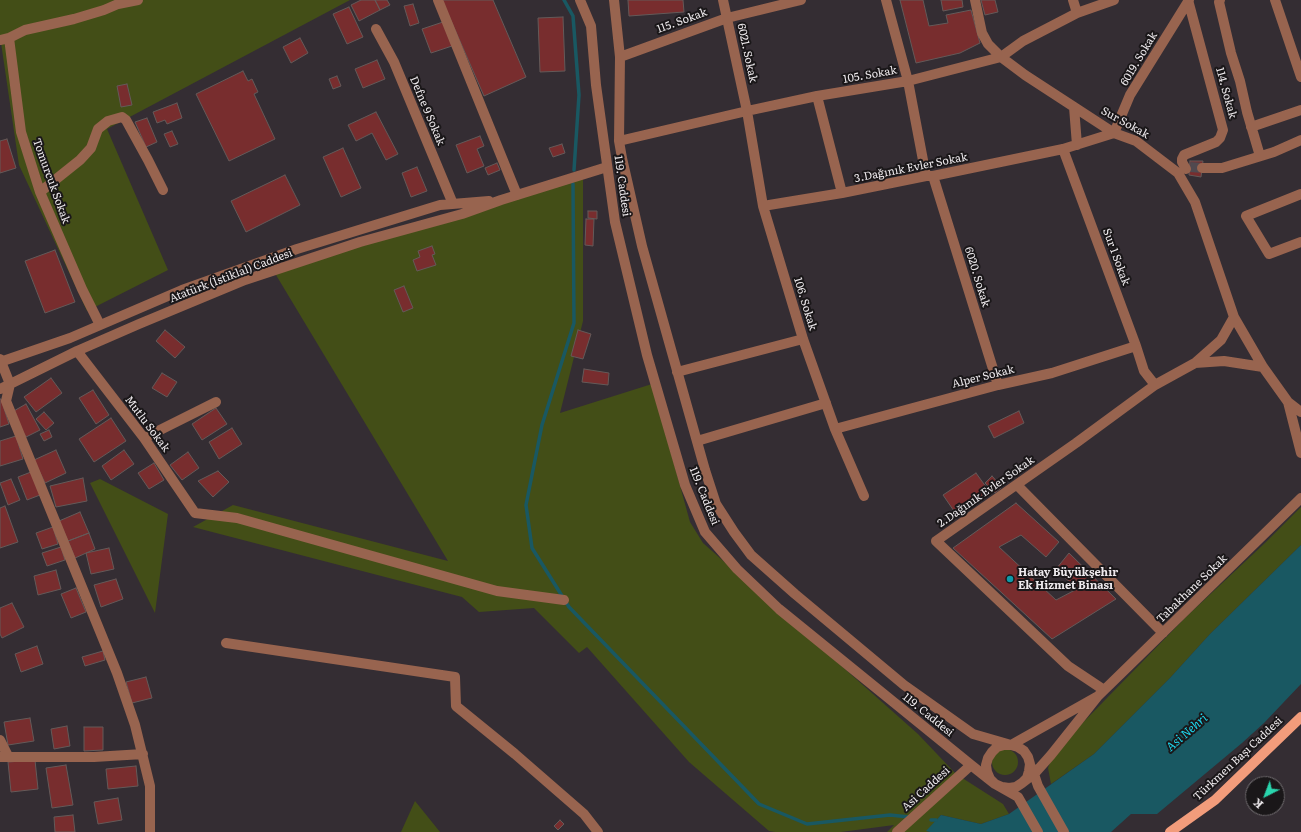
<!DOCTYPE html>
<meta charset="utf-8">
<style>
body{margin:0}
#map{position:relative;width:1301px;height:832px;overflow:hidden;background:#342d33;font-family:Literata,serif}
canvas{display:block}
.north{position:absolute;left:1245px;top:776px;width:40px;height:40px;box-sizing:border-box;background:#1a1719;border:1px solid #6f6b6e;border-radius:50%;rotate:222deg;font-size:11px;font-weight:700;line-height:16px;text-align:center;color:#eeeaed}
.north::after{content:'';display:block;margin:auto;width:14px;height:18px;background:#29d5ad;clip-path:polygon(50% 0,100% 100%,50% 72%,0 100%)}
</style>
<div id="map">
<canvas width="1301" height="832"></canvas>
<div class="north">K</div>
</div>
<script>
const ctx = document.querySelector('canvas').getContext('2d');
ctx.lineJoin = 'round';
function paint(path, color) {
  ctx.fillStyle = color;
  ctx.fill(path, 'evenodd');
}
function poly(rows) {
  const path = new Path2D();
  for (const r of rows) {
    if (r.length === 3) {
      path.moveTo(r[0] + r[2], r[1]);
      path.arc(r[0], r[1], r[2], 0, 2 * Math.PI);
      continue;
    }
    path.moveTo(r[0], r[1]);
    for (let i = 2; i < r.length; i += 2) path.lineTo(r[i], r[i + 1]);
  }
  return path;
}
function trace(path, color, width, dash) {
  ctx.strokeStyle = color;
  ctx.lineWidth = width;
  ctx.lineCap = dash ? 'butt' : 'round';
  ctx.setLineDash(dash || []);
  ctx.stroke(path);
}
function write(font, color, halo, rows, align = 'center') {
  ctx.font = font + ' Literata,serif';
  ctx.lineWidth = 4;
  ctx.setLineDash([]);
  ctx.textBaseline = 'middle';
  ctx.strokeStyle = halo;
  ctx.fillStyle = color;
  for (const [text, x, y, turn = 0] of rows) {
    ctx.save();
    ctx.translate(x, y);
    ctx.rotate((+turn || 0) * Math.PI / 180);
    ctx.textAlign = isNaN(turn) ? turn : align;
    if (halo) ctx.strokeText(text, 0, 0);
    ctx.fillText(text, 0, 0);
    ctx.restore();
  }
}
paint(poly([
 [0,0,350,0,107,129,168,270,87,311,19,165,0,36],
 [583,178,583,321,560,413,652,384,690,522,703,543,918,734,956,774,1003,804,1009,814,981,824,941,815,927,831,930,832,887,832,894,825,841,832,775,832,769,831,689,762,587,647,579,653,534,608,479,612,462,597,193,527,233,505,448,561,273,270],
 [100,479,168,514,155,613,90,483],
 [1301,507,1301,545,1210,634,1170,678,1094,754,1051,784,1048,768,1053,755,1065,741,1185,618,1266,542],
 [1005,762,13],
 [415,801,440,832,401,832]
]), '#434e17');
paint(poly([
 [1301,545,1301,684,1264,723,1242,743,1157,814,1131,814,1111,832,930,832,926,831,941,815,981,824,1009,814,1094,754,1170,678,1210,634]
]), '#195862');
trace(poly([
 [564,0,573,16,579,95,574,170],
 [573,184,574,323,542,425,526,505,532,548,569,607,759,804,807,824,890,815,909,817],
 [931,820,936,820]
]), '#195862', 3.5);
const building = poly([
 [361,0,375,0,380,10,359,21,351,5,361,0],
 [375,0,387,0,390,5,380,10,375,0],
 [442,0,493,0,526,77,484,96,442,0],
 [628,0,683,0,684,12,629,16,628,0],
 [900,0,923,0,929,26,948,23,946,15,971,10,980,43,960,53,916,63,900,0],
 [941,0,962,0,963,7,943,11,941,0],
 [981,0,995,0,998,12,985,15,981,0],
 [413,4,419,23,410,26,404,6,413,4],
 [349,7,363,37,347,44,333,14,349,7],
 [563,17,565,71,540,72,538,18,563,17],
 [443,22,452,46,431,53,422,29,443,22],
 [300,38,308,53,291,63,283,47,300,38],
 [377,60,385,79,363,88,355,69,377,60],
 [243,71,248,81,252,79,258,92,254,94,275,139,229,161,196,94,243,71],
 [337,76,341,86,333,89,329,79,337,76],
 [127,84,132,105,121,107,117,86,127,84],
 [177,103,182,118,167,124,165,120,157,123,153,112,177,103],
 [376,112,398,154,386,160,372,133,356,141,348,125,376,112],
 [147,118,157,142,146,147,135,122,147,118],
 [172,131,178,144,170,147,164,134,172,131],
 [480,136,484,146,477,149,484,166,467,173,456,145,480,136],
 [7,139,16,168,0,173,0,141,7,139],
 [562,144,565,153,553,157,549,148,562,144],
 [343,148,361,188,341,197,323,157,343,148],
 [1190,161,1203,161,1201,177,1189,175,1190,161],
 [497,163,500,170,488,175,485,168,497,163],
 [417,167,427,191,411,197,402,173,417,167],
 [285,175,300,205,246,232,231,201,285,175],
 [588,211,597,211,597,219,588,218,588,211],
 [586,219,594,219,593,246,585,245,586,219],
 [432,246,435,254,432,255,436,265,417,271,413,260,420,257,418,251,432,246],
 [55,250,75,302,45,313,25,261,55,250],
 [404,286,413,308,403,312,394,290,404,286],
 [165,330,185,347,175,358,156,341,165,330],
 [578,330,591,334,583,359,571,356,578,330],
 [584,369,609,373,608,385,582,382,584,369],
 [162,373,177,382,167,397,152,388,162,373],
 [51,378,62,393,36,412,24,397,51,378],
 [93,390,109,415,96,424,79,398,93,390],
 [0,399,1,399,9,424,0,427,0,399],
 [26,404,40,430,26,437,12,412,26,404],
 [216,408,227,424,202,440,192,424,216,408],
 [1019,411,1024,423,994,438,988,426,1019,411],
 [44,412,54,423,46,430,36,419,44,412],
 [111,418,126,441,94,462,79,439,111,418],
 [232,428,242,444,219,459,209,442,232,428],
 [49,430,52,437,44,441,40,434,49,430],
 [16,436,23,459,0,466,0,441,16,436],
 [56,450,66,473,45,483,34,460,56,450],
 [124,450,134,464,111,480,102,466,124,450],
 [188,452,199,468,182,480,170,465,188,452],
 [154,463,164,480,149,489,138,473,154,463],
 [218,471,229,482,213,497,198,481,218,471],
 [31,472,40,495,27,500,18,477,31,472],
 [976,473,989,491,956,514,943,495,976,473],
 [992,476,1002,487,995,493,985,483,992,476],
 [83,478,87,501,56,507,50,486,83,478],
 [11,479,20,500,8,505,0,483,11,479],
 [1016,503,1059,542,1046,557,1021,535,999,547,1056,600,1077,589,1056,569,1069,553,1116,599,1052,639,953,548,1016,503],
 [5,506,18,542,0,548,0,508,5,506],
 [80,512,89,533,68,541,59,521,80,512],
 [53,527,58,544,42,549,36,533,53,527],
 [89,533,95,549,75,558,68,541,89,533],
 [61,547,65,560,47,566,42,553,61,547],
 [109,548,114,569,91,574,86,553,109,548],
 [56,570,61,589,38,595,34,576,56,570],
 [116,579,123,599,101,607,94,585,116,579],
 [76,588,86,612,71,618,61,594,76,588],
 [12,603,24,627,2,638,0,634,0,608,12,603],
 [37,646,43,664,21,672,15,654,37,646],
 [103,651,105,660,85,666,82,657,103,651],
 [146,677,152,698,132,703,126,682,146,677],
 [30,718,34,741,8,745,4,722,30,718],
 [67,726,70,746,54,749,51,729,67,726],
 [84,727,103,727,103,750,84,751,84,727],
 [35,760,38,789,11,792,8,762,35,760],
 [66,765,73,805,52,808,46,768,66,765],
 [136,766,138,786,108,789,106,769,136,766],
 [118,798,122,820,98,824,94,802,118,798],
 [73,815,75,832,55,832,54,817,73,815],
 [560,820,564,824,558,830,554,826,560,820]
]);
paint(building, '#782d2e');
trace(building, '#645a59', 1);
trace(poly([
 [1190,167,1202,168]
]), '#50494f', 10, [10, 5]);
trace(poly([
 [438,0,517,195],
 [580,0,591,26,596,85,615,222,647,355,685,485,705,532,737,569,779,609,971,765,995,784,1018,797,1038,832],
 [614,0,620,57,619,141,622,158,642,246,705,470,716,504,734,532,751,555,795,594,904,685,973,734,1011,745,1098,696],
 [723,0,747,111,763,206,803,339,835,429,864,496],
 [886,0,908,81,926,176],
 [975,0,982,33,988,44,1001,57,1025,75,1114,133,1136,141,1178,173,1195,202,1234,317,1263,367,1288,402,1301,453],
 [1073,0,1077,13],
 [1220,0,1219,2,1231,53,1240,81,1247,112,1260,156],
 [1275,0,1301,77],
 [376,29,394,62,453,204],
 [9,38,21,132,40,192,82,289,100,325],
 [0,40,9,38,25,30,74,19,104,10,118,4,138,0],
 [620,57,727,18,801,0],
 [817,96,842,193],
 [1074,107,1077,145],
 [1251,127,1301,110],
 [619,141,747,111,817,96,908,81,1001,57,1023,41,1077,13,1114,0],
 [1063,149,1136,346,1144,371,1155,385],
 [1202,168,1222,168,1274,152,1301,140],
 [1186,169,1182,162,1182,159,1184,155,1216,142,1220,138,1223,130,1188,0],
 [933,176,998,385],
 [40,192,80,160,91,148,98,129,108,121,122,117,126,120,148,160,163,190],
 [1301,194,1246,216,1269,254,1301,242],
 [763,206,842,193,926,176,933,176,1063,149,1114,133,1130,95,1189,0],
 [77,351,144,438,195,513,237,518,497,591,564,600],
 [0,359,10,384,6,401],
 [0,362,70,338,182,290,297,249,440,205,489,201],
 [1195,363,1224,361,1263,367],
 [677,372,803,339],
 [0,389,77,351,139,324,245,280,360,242,462,214,501,200,607,167],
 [6,401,117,673,135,725,150,786,150,832],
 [1288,402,1301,412],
 [835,429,998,385,1052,373,1136,346],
 [144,438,216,402],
 [697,441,826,403],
 [1017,485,1163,633],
 [226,643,455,677,456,706,515,754,584,814,598,832],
 [1104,690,1068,666,936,541,1076,443,1155,385,1195,363,1221,340,1234,317],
 [0,740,8,756],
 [0,757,94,757,143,754],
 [1032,768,1038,786,1064,832],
 [1022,783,1027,778,1029,771,1030,764,1028,757,1024,751,1018,747,1011,745,1004,745,997,747,992,752,988,758,986,765,987,772,990,779,995,784,1002,787,1009,788,1016,787,1022,783,1035,773,1051,755,1098,696,1301,498],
 [897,832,971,765]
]), '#98644f', 10);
trace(poly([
 [1170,832,1215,800,1301,717]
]), '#f29c7b', 10);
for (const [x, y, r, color] of [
 [1010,579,4,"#0f9aa8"]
]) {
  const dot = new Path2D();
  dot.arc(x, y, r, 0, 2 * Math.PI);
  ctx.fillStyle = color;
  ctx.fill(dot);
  trace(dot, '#1a1719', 1.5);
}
write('11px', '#eeeaed', '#1a1719', [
 ["115. Sokak",682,21,-20],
 ["6021. Sokak",747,53,78],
 ["6019. Sokak",1139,59,-59],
 ["105. Sokak",870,75,-10],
 ["114. Sokak",1226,93,75],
 ["Defne 9 Sokak",427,111,67],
 ["Sur Sokak",1125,123,29],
 ["3.Dağınık Evler Sokak",911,168,-11],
 ["Tomurcuk Sokak",51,181,70],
 ["119. Caddesi",622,186,82],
 ["Sur 1 Sokak",1116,257,70],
 ["Atatürk (İstiklal) Caddesi",231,276,-21],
 ["6020. Sokak",977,277,73],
 ["106. Sokak",805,304,73],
 ["Alper Sokak",983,377,-14],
 ["Mutlu Sokak",147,424,53],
 ["2.Dağınık Evler Sokak",986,492,-35],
 ["119. Caddesi",704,496,68],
 ["Tabakhane Sokak",1192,589,-44],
 ["119. Caddesi",928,715,39],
 ["Türkmen Başı Caddesi",1238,759,-43],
 ["Asi Caddesi",926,789,-42]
]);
write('bold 11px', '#eeeaed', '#1a1719', [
 ["Hatay Büyükşehir",1018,573],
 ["Ek Hizmet Binası",1018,586]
], 'left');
write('italic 12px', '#1dd8f0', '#1a1719', [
 ["Asi Nehri",1187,733,-41]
]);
</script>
